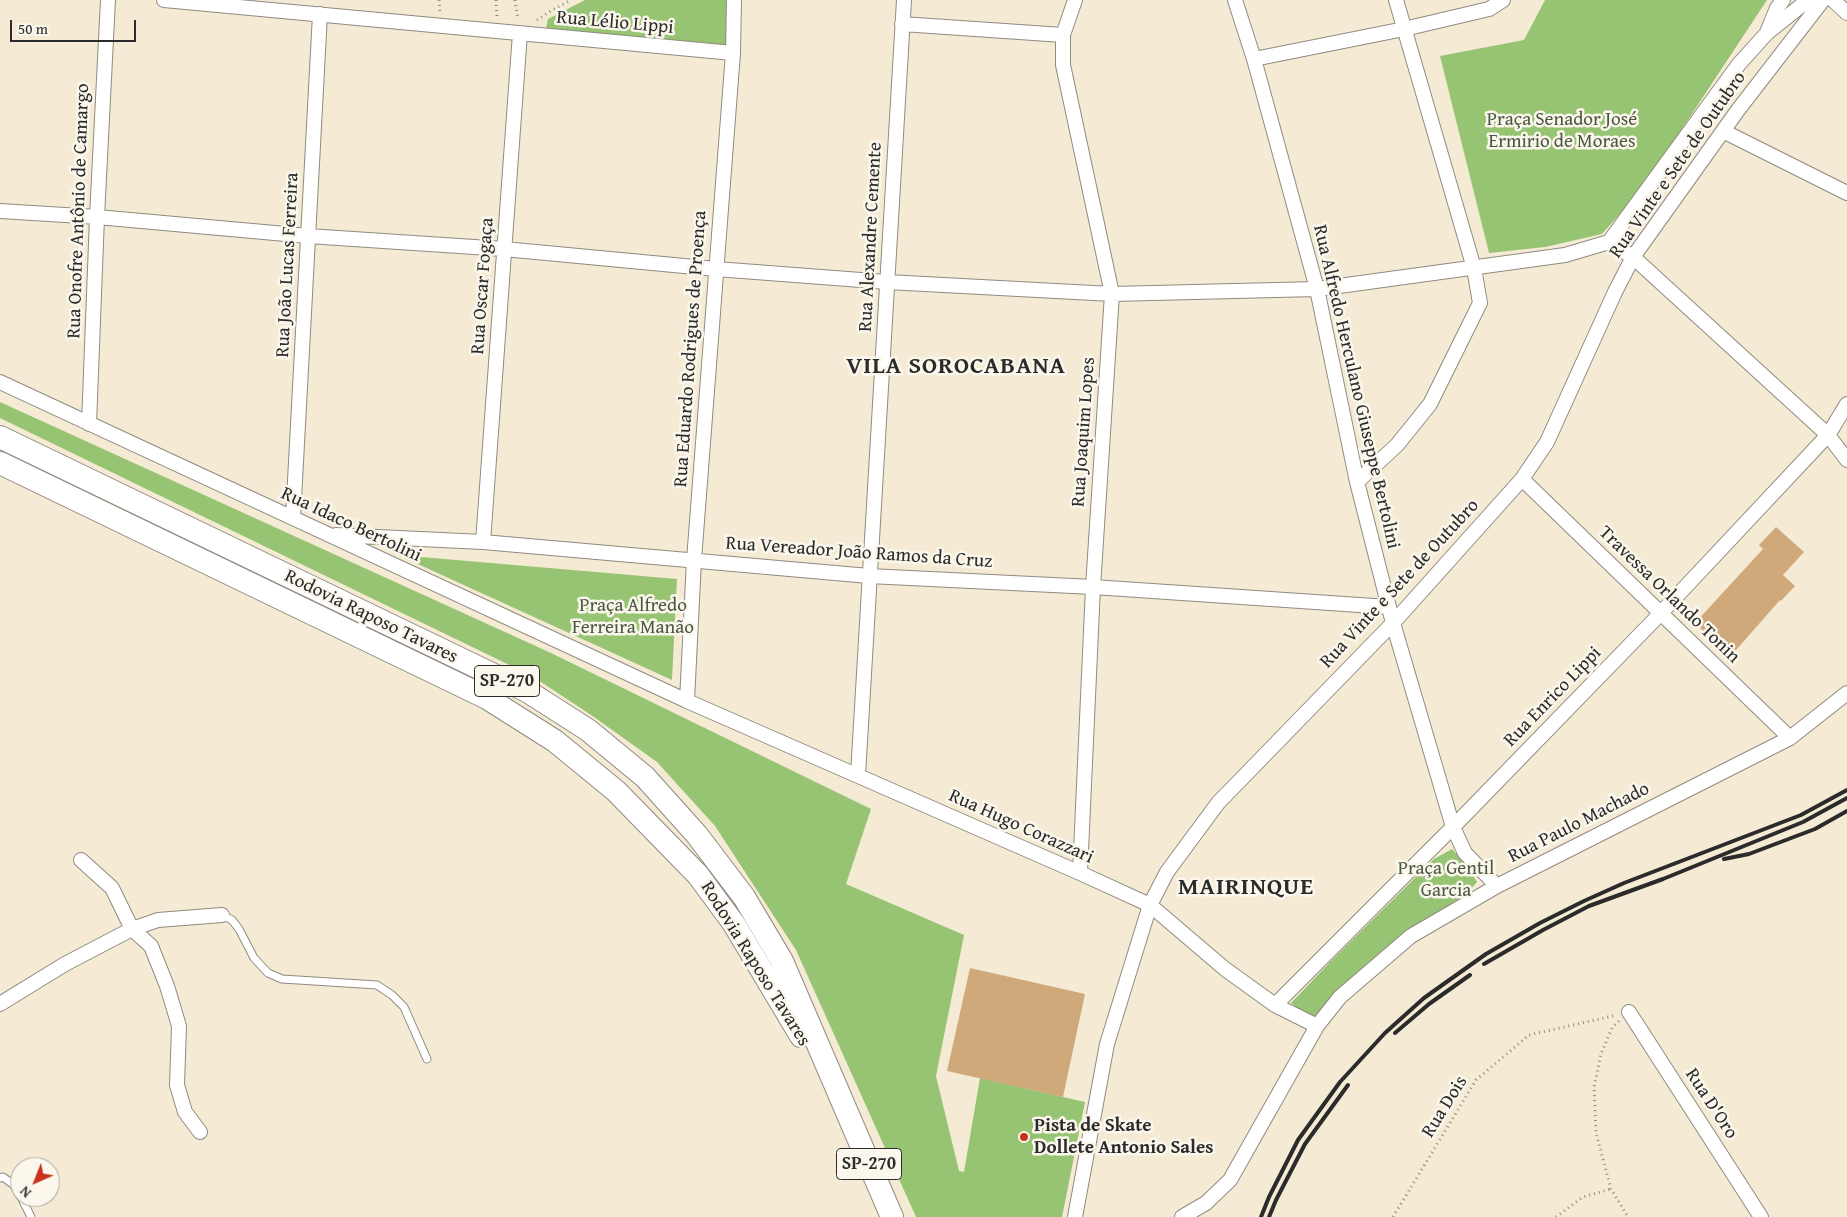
<!DOCTYPE html>
<meta charset="utf-8">
<style>
body{margin:0}
#map{position:relative;width:1847px;height:1217px;overflow:hidden;background:#f5ebd5;font-family:"Gentium Book Plus",serif}
canvas{display:block}
.north{position:absolute;left:10px;top:1157px;width:50px;height:50px;box-sizing:border-box;background:#fbf7ec;border:1px solid #a8a59f;border-radius:50%;rotate:224deg;font-size:14px;font-weight:700;line-height:20px;text-align:center;color:#2b2b2b}
.north::after{content:'';display:block;margin:auto;width:18px;height:22px;background:#c8321e;clip-path:polygon(50% 0,100% 100%,50% 72%,0 100%)}
.scale{position:absolute;left:10px;top:20px;width:126px;height:22px;box-sizing:border-box;border:2px solid #2b2b2b;border-top:0;padding-left:6px;font-size:15px;line-height:18px;white-space:nowrap;color:#2b2b2b;-webkit-text-stroke:4px #fbf7ec;paint-order:stroke}
</style>
<div id="map">
<canvas width="1847" height="1217"></canvas>
<div class="north">N</div>
<div class="scale">50 m</div>
</div>
<script>
const ctx = document.querySelector('canvas').getContext('2d');
ctx.lineJoin = 'round';
function paint(path, color) {
  ctx.fillStyle = color;
  ctx.fill(path, 'evenodd');
}
function poly(rows) {
  const path = new Path2D();
  for (const r of rows) {
    path.moveTo(r[0], r[1]);
    for (let i = 2; i < r.length; i += 2) path.lineTo(r[i], r[i + 1]);
  }
  return path;
}
function trace(path, color, width, dash) {
  ctx.strokeStyle = color;
  ctx.lineWidth = width;
  ctx.lineCap = dash ? 'butt' : 'round';
  ctx.setLineDash(dash || []);
  ctx.stroke(path);
}
function write(font, color, halo, rows, align = 'center') {
  ctx.font = font + ' "Gentium Book Plus",serif';
  ctx.lineWidth = 5;
  ctx.setLineDash([]);
  ctx.textBaseline = 'middle';
  ctx.strokeStyle = halo;
  ctx.fillStyle = color;
  for (const [text, x, y, turn = 0] of rows) {
    ctx.save();
    ctx.translate(x, y);
    ctx.rotate((+turn || 0) * Math.PI / 180);
    ctx.textAlign = isNaN(turn) ? turn : align;
    if (halo) ctx.strokeText(text, 0, 0);
    ctx.fillText(text, 0, 0);
    ctx.restore();
  }
}
paint(poly([
 [585,0,727,0,726,49,546,28,548,19],
 [1545,0,1767,0,1643,188,1602,234,1545,247,1489,253,1440,56,1524,40],
 [0,402,551,653,871,809,846,884,964,935,936,1076,959,1171,964,1172,980,1078,1085,1102,1062,1217,916,1217,796,950,715,826,657,762,594,717,532,676,0,418],
 [398,555,677,579,672,680],
 [1452,849,1466,864,1477,882,1464,897,1393,943,1338,990,1313,1019,1291,1003,1333,959,1434,859]
]), '#96c473');
paint(poly([
 [1776,527,1804,552,1783,575,1795,586,1781,601,1780,600,1730,657,1695,623,1763,549,1759,545],
 [970,968,1085,994,1063,1097,947,1071]
]), '#d0a97b');
const service = poly([
 [222,915,232,920,239,929,254,958,268,973,282,979,377,985,392,995,404,1007,427,1059],
 [0,1178,3,1177,14,1185,20,1196],
 [21,1197,31,1217]
]);
const minor = poly([
 [164,0,733,53],
 [1075,0,1063,35,1063,65,1112,294,1093,587,1080,873],
 [1235,0,1254,59,1317,289,1357,482,1393,623,1453,827,1465,853,1497,886],
 [1833,0,1847,13],
 [902,24,1063,35],
 [1768,30,1777,8,1783,0],
 [1254,59,1404,29,1489,9,1503,0],
 [1723,131,1847,193],
 [0,211,97,217,308,236,504,249,716,269,887,282,1112,294,1317,289,1565,255,1609,242,1633,257,1828,435,1847,460],
 [1609,242,1739,64,1767,33,1808,0],
 [0,382,687,701,1080,873,1150,905,1225,969,1275,1005,1317,1026],
 [89,424,97,217,108,0],
 [1522,479,1790,738],
 [1357,482,1397,445,1430,404,1480,303,1474,268,1396,0],
 [293,518,320,14],
 [336,535,483,542,869,576,1093,587,1389,607],
 [483,542,520,33],
 [687,701,694,560,733,53,734,0],
 [858,775,904,0],
 [81,860,112,888,132,929,151,946,167,986,179,1026,177,1085,185,1112,200,1132],
 [0,1004,65,964,132,929,158,920,222,915],
 [1275,1005,1453,827,1660,614,1828,435,1847,404],
 [1629,1012,1761,1217],
 [1075,1217,1107,1044,1150,905,1167,872,1218,803,1393,623,1522,479,1547,442,1615,292,1633,257,1738,110,1823,0],
 [1182,1217,1206,1203,1230,1180,1317,1026,1340,997,1411,936,1497,886,1790,738,1847,693]
]);
const trunk = poly([
 [0,437,527,691,588,730,645,777,697,835,744,897,782,961,892,1217],
 [0,463,487,698,555,741,616,791,698,875,734,924,801,1036]
]);
trace(service, '#908b80', 9);
trace(minor, '#908b80', 16);
trace(trunk, '#908b80', 24);
trace(poly([
 [439,0,440,12],
 [496,0,497,17],
 [515,0,518,19],
 [537,20,549,12,571,0],
 [1619,1021,1612,1028,1601,1054,1594,1087,1596,1133,1611,1189,1628,1217],
 [1393,1217,1476,1080,1529,1035,1617,1015],
 [1556,1217,1583,1197,1611,1189]
]), '#908b80', 3, [1, 4]);
trace(service, '#fff', 7);
trace(minor, '#fff', 14);
trace(trunk, '#fff', 22);
trace(poly([
 [1724,859,1749,854,1815,829,1847,811],
 [1484,964,1543,930,1589,906,1663,879,1803,822,1847,798],
 [1395,1033,1429,1004,1470,975],
 [1261,1217,1269,1197,1298,1140,1340,1082,1385,1033,1424,998,1486,954,1540,923,1584,901,1624,883,1801,815,1847,790],
 [1269,1217,1276,1200,1305,1144,1348,1085]
]), '#2b2b2b', 4);
for (const [x, y, r, color] of [
 [1024,1137,5,"#c8321e"]
]) {
  const dot = new Path2D();
  dot.arc(x, y, r, 0, 2 * Math.PI);
  ctx.fillStyle = color;
  ctx.fill(dot);
  trace(dot, '#fbf7ec', 2);
}
for (const [x, y, w] of [
 [507,681,65],
 [869,1164,65]
]) {
  const box = new Path2D();
  box.roundRect(x - w / 2, y - 15.5, w, 31, 4);
  ctx.fillStyle = '#fbf7ec';
  ctx.fill(box);
  trace(box, '#2b2b2b', 1);
}
write('bold 18px', '#2b2b2b', null, [
 ["SP-270",507,681],
 ["SP-270",869,1164]
]);
write('19px', '#2b2b2b', '#fbf7ec', [
 ["Rua Lélio Lippi",615,23,5],
 ["Rua Vinte e Sete de Outubro",1678,165,-55],
 ["Rua Onofre Antônio de Camargo",79,211,-88],
 ["Rua Alexandre Cemente",871,237,-87],
 ["Rua João Lucas Ferreira",288,265,-87],
 ["Rua Oscar Fogaça",483,286,-86],
 ["Rua Eduardo Rodrigues de Proença",691,349,-86],
 ["Rua Alfredo Herculano Giuseppe Bertolini",1356,387,77],
 ["Rua Joaquim Lopes",1084,432,-86],
 ["Rua Idaco Bertolini",351,525,25],
 ["Rua Vereador João Ramos da Cruz",859,553,4],
 ["Rua Vinte e Sete de Outubro",1400,584,-47],
 ["Travessa Orlando Tonin",1669,595,44],
 ["Rodovia Raposo Tavares",371,617,26],
 ["Rua Enrico Lippi",1553,697,-46],
 ["Rua Paulo Machado",1579,823,-27],
 ["Rua Hugo Corazzari",1021,827,24],
 ["Rodovia Raposo Tavares",755,964,58],
 ["Rua D'Oro",1711,1104,57],
 ["Rua Dois",1445,1107,-58]
]);
write('19px', '#4b5941', '#fbf7ec', [
 ["Praça Senador José",1562,120],
 ["Ermirio de Moraes",1562,142],
 ["Praça Alfredo",633,606],
 ["Ferreira Manão",633,628],
 ["Praça Gentil",1446,869],
 ["Garcia",1446,891]
]);
write('bold 19px', '#2b2b2b', '#fbf7ec', [
 ["Pista de Skate",1034,1126],
 ["Dollete Antonio Sales",1034,1148]
], 'left');
ctx.letterSpacing = '1px';
write('bold 24px', '#2b2b2b', '#fbf7ec', [
 ["VILA SOROCABANA",956,367],
 ["MAIRINQUE",1246,888]
]);
ctx.letterSpacing = '0px';
</script>
